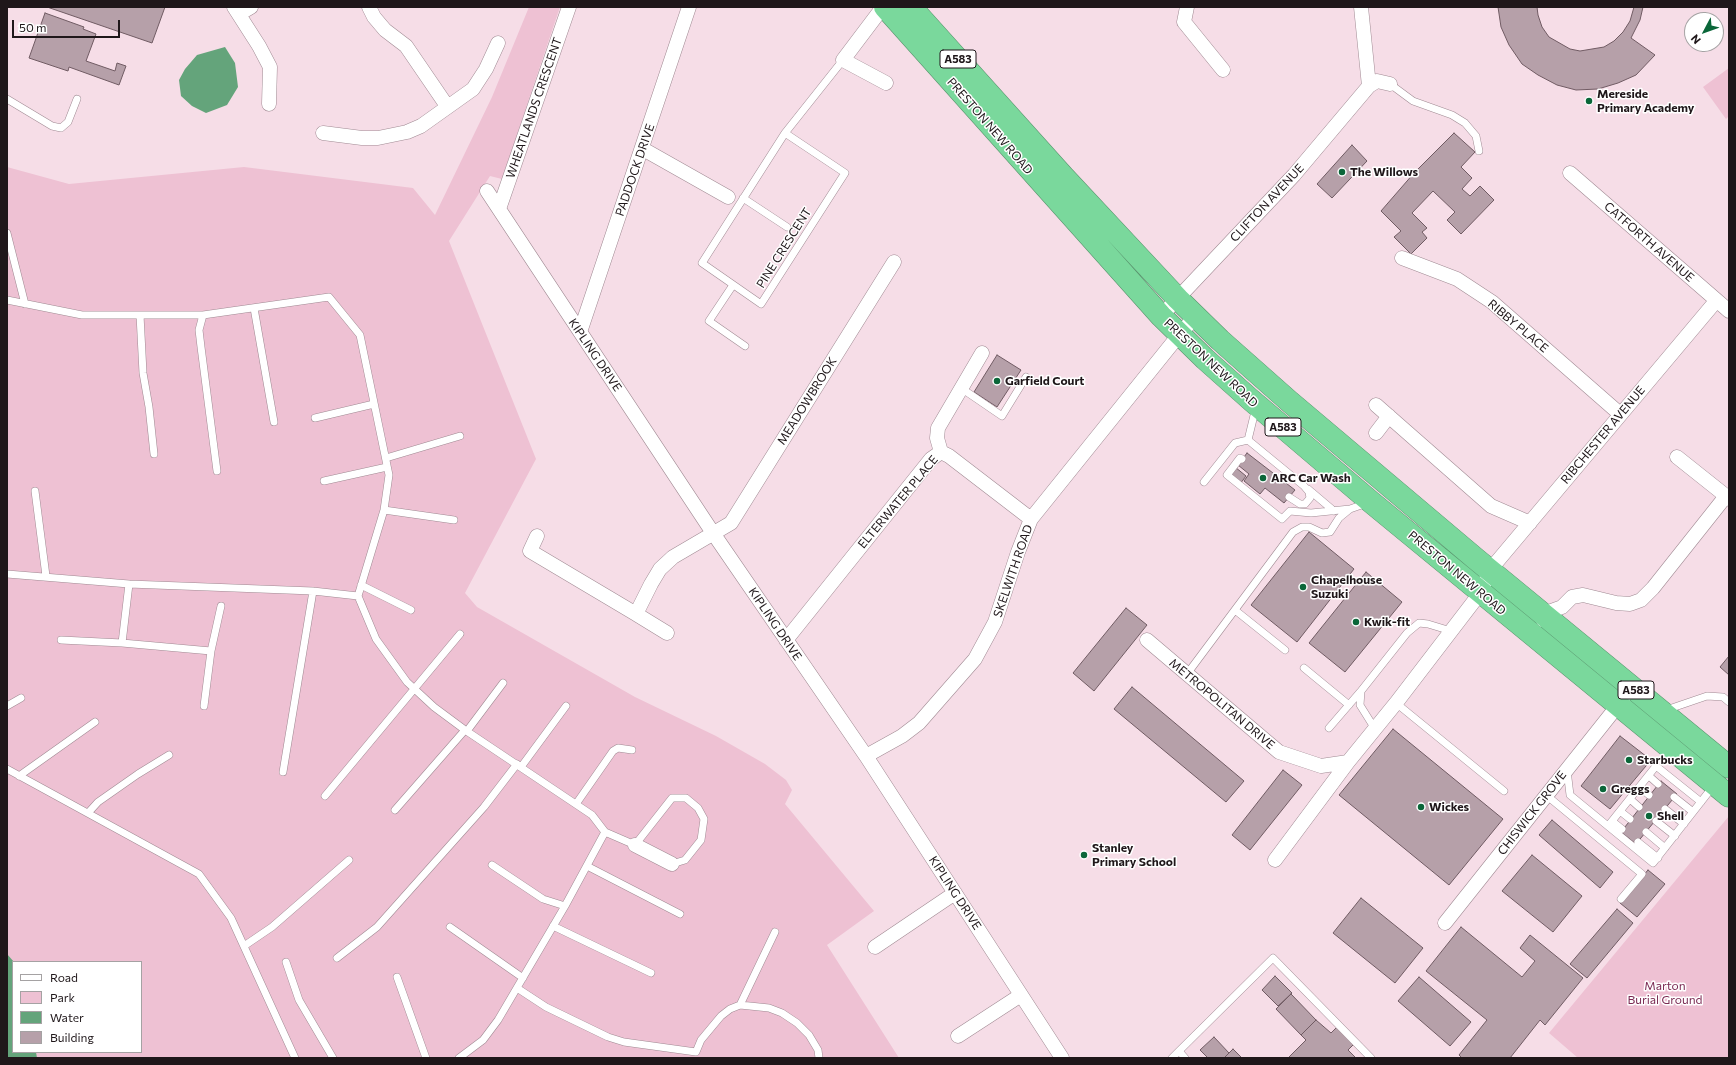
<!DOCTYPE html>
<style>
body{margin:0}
#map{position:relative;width:1736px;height:1065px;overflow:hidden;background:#f6dde7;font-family:Commissioner,sans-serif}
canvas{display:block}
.frame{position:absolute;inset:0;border:8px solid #1f171a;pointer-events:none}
.legend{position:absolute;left:12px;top:961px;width:130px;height:92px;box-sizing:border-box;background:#fff;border:1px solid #a5a2a3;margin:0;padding:5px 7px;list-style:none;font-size:12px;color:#1f171a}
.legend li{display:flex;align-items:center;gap:8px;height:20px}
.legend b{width:20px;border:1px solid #a5a2a3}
.north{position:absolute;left:1684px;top:12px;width:40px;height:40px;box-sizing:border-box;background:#fff;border:1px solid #a5a2a3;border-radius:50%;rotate:229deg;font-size:11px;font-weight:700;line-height:16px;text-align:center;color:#1f171a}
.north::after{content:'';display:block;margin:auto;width:14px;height:18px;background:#0a6639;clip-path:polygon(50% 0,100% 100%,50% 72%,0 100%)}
.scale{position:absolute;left:12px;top:20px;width:108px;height:18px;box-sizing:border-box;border:2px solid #1f171a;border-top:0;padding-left:5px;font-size:12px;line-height:14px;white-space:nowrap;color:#1f171a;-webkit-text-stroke:3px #fff;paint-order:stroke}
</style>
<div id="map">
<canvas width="1736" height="1065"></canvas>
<div class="frame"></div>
<ul class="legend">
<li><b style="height:5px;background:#fff"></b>Road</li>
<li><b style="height:11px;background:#eec1d3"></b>Park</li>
<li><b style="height:11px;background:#64a47b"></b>Water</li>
<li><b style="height:11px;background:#b6a0a9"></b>Building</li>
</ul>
<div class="north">N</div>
<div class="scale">50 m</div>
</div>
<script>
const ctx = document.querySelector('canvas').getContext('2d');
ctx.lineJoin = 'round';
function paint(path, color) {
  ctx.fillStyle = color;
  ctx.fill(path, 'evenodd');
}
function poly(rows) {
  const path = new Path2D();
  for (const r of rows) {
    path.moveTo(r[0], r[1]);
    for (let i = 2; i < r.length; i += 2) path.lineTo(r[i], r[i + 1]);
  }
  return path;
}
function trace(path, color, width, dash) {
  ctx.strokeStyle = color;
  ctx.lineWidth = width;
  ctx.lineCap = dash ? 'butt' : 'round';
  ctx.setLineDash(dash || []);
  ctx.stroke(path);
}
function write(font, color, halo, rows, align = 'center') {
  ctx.font = font + ' Commissioner,sans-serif';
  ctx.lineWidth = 3;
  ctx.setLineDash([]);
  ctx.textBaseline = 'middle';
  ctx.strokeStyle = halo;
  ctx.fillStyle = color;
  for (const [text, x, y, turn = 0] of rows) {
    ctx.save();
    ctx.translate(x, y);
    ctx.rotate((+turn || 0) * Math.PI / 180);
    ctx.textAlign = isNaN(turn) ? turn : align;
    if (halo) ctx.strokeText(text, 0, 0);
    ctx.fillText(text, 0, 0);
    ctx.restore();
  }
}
paint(poly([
 [529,7,560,7,502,179,490,176,449,241,536,459,465,593,477,607,635,697,716,736,765,764,786,780,792,790,785,804,874,911,827,945,899,1058,7,1058,7,167,69,184,244,167,413,188,435,215,492,97],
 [13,962,141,962,141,1052,13,1052],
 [1729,68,1729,116,1726,119,1703,87],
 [1729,816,1729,1058,1578,1058,1549,1033]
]), '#eec1d3');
paint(poly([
 [225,47,235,63,238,87,227,105,206,113,192,106,181,96,179,80,185,69,197,55],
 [7,954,14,962,13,1052,36,1052,37,1058,7,1058]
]), '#64a47b');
const building = poly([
 [47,7,165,7,152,43,47,7],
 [1498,7,1537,7,1538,15,1542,27,1549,37,1570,49,1580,51,1604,47,1614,41,1623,32,1630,21,1634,7,1643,7,1640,20,1631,38,1655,55,1636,75,1618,83,1598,89,1576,90,1557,85,1538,75,1522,64,1509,45,1501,27,1498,7],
 [45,13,84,27,83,29,96,34,86,61,115,71,117,63,126,66,119,85,69,67,68,71,29,58,45,13],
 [1454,133,1475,152,1461,167,1472,178,1462,189,1470,196,1480,186,1494,200,1461,234,1447,220,1455,212,1433,191,1412,213,1427,228,1422,232,1427,238,1411,254,1394,237,1401,231,1381,211,1414,173,1454,133],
 [1352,145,1367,161,1332,198,1317,184,1352,145],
 [997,355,1021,370,997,407,974,392,997,355],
 [1247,453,1295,490,1284,503,1265,488,1260,494,1244,481,1249,474,1238,465,1247,453],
 [1235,467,1246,476,1240,484,1229,475,1235,467],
 [1309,532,1354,569,1297,642,1251,605,1309,532],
 [1366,572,1402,602,1345,672,1309,643,1366,572],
 [1126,608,1147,625,1094,691,1073,673,1126,608],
 [1729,656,1729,675,1720,667,1729,656],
 [1132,687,1244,781,1226,802,1114,709,1132,687],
 [1393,729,1503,819,1449,885,1339,795,1393,729],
 [1620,736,1651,760,1610,809,1581,786,1620,736],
 [1283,770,1302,785,1250,850,1232,835,1283,770],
 [1661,781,1677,794,1636,844,1621,832,1661,781],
 [1552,820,1613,872,1600,888,1539,835,1552,820],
 [1532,855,1582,896,1553,932,1502,891,1532,855],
 [1648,870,1665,884,1637,917,1620,903,1648,870],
 [1361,898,1423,948,1395,983,1333,933,1361,898],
 [1617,909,1633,923,1587,978,1570,964,1617,909],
 [1461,927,1522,977,1535,961,1520,948,1530,935,1583,978,1545,1025,1540,1020,1510,1058,1462,1058,1459,1055,1487,1020,1426,971,1461,927],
 [1275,976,1292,993,1278,1006,1262,990,1275,976],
 [1419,977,1471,1022,1450,1046,1398,1001,1419,977],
 [1291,994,1316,1020,1301,1035,1276,1009,1291,994],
 [1316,1020,1331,1033,1337,1027,1354,1044,1348,1050,1356,1058,1288,1058,1306,1040,1301,1035,1316,1020],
 [1214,1037,1229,1053,1224,1058,1208,1058,1200,1050,1214,1037],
 [1233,1049,1242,1058,1224,1058,1233,1049]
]);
paint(building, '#b6a0a9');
trace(building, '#705b63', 1);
const lane = poly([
 [1390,84,1413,101,1452,115,1465,123,1476,136,1479,151],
 [7,99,52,126,61,128,68,122,77,99],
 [785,133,845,173,761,304,702,263,785,133,843,60],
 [743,198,787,227],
 [7,233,25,304],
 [733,285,709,321,745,346],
 [7,300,82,315,203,315,329,297,360,335,389,475,384,510,358,596,376,639,407,682,434,707,465,730,592,815,605,832,565,906,498,1020,483,1040,459,1058],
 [254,308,274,422],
 [140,315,143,373,149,407,154,454],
 [203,315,199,330,201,347,217,471],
 [961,388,1002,416,1026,377],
 [315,418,374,404],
 [1248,440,1304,486,1309,492,1310,498,1305,504,1300,504,1289,497],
 [1248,440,1256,407],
 [386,458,460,436],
 [1242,459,1240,458,1227,475,1282,519,1290,511,1311,513,1350,509],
 [324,481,387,467],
 [1204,482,1235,443,1248,440],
 [1308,489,1334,511],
 [35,491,46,576],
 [384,510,454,520],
 [7,574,129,584,313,591,358,596],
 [361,585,411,610],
 [1235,610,1285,650],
 [61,640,122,643,211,651],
 [122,643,129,584],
 [1304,668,1349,705],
 [1187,674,1293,532,1302,527,1309,527,1322,533,1330,532,1339,518,1350,509,1367,503],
 [1396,703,1504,791],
 [7,706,21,698],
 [204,706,211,651,221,606],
 [1666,710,1707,696,1723,697,1729,702],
 [1329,728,1360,692],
 [1375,729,1360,705,1361,691,1407,633,1419,623,1428,624,1451,631],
 [467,731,503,683],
 [521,767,566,706],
 [7,769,199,874,231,918,295,1058],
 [1567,770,1570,795,1653,863,1711,789,1715,789],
 [283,772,313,591],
 [19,776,95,722],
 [1649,776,1658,784],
 [1639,787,1649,795],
 [1546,795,1642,874,1621,899],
 [325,796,460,634],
 [1674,797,1693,812],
 [1630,799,1639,807],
 [576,804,613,751,618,748,632,750],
 [1665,809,1684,824],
 [395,810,465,730],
 [1620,811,1630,819],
 [88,813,98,802,138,774,169,755],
 [1612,821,1622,829],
 [1656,821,1675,836],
 [1608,826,1656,766,1701,802],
 [605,832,635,845,672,798,686,798,698,808,704,819,701,840,685,860,672,864],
 [1646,832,1665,848],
 [1638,842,1658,858],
 [492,865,543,899,565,906],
 [587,866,680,914],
 [553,926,651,973],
 [450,927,523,978],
 [244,946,272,927,349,860],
 [337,958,377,927,484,807,517,764],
 [286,962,299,1000,333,1058],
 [397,977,426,1058],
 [517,988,546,1007,608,1037,624,1042,696,1052,701,1040,721,1016,730,1009,740,1005,775,932],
 [740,1005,769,1008,782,1013,797,1023,809,1035,818,1050,819,1058],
 [1179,1051,1273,958,1371,1058],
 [1172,1058,1179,1051,1185,1058]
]);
const street = poly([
 [234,7,259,46,270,67,269,104],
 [369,7,374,17,385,30,406,46,447,106],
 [883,7,843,60,886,83],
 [1187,7,1184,22,1223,70],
 [239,14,251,7],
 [1369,86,1377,81,1390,84],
 [323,133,362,138,378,138,407,132,421,126,473,89,486,69,498,43],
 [643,149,728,197],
 [1570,173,1729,311],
 [487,191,713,533,866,756,1062,1058],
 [499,209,569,7],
 [1402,258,1457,279,1492,302,1620,414],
 [1161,316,1294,175,1369,86,1361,7],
 [580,332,689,7],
 [1376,405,1491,506,1530,523],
 [1376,433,1389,416],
 [941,452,949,456,1031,519],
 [941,452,937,438,938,428,982,353],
 [1677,457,1726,496],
 [537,536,530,551,636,614,651,584,660,569,673,557,731,523,894,262],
 [636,614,667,633],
 [1543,620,1543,614,1562,607,1572,597,1583,595,1616,603,1630,604,1641,600,1653,588,1726,496,1729,499],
 [786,640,931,459,941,452],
 [1147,640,1279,752,1321,766,1348,762],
 [866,756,902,736,919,723,975,659,995,622,1018,552,1031,519,1179,335,1195,317],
 [635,845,672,864],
 [1275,860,1348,762,1396,703,1481,592,1490,570,1716,301],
 [1445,923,1623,699],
 [875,947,955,893],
 [958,1036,1021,995]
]);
const highway = poly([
 [885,7,1161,316,1205,359,1251,400,1371,502,1729,796],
 [911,7,1063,176,1178,299,1220,340,1290,402,1476,559,1729,767]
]);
trace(lane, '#a08a93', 8);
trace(street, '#a08a93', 15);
trace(highway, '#5a946e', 23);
trace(lane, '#fff', 7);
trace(street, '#fff', 14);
trace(highway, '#7ad89c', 22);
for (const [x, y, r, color] of [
 [1589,101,4,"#0a6639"],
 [1342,172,4,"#0a6639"],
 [997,381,4,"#0a6639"],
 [1263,478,4,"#0a6639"],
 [1303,587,4,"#0a6639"],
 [1356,622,4,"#0a6639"],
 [1629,760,4,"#0a6639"],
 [1603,789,4,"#0a6639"],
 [1421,807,4,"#0a6639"],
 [1649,816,4,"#0a6639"],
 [1084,855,4,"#0a6639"]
]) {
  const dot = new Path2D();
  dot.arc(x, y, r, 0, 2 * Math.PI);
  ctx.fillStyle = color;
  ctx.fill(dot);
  trace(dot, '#fff', 1.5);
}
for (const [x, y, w] of [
 [958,59,36],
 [1283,427,36],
 [1636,690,36]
]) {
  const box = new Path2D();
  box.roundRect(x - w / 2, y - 9, w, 18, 3);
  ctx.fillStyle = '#fff';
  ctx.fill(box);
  trace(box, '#1f171a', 1);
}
write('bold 11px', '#1f171a', null, [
 ["A583",958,59],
 ["A583",1283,427],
 ["A583",1636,690]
]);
write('bold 12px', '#1f171a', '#fff', [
 ["Mereside",1597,94],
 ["Primary Academy",1597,108],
 ["The Willows",1350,172],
 ["Garfield Court",1005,381],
 ["ARC Car Wash",1271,478],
 ["Chapelhouse",1311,580],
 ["Suzuki",1311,594],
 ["Kwik-fit",1364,622],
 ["Starbucks",1637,760],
 ["Greggs",1611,789],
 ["Wickes",1429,807],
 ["Shell",1657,816],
 ["Stanley",1092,848],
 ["Primary School",1092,862]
], 'left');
write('12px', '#1f171a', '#fff', [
 ["WHEATLANDS CRESCENT",534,108,-71],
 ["PRESTON NEW ROAD",990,126,49],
 ["PADDOCK DRIVE",635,170,-71],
 ["CLIFTON AVENUE",1267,203,-47],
 ["CATFORTH AVENUE",1649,242,41],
 ["PINE CRESCENT",784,248,-58],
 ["RIBBY PLACE",1518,326,40],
 ["KIPLING DRIVE",595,355,56],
 ["PRESTON NEW ROAD",1211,363,43],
 ["MEADOWBROOK",807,401,-58],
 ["RIBCHESTER AVENUE",1603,435,-50],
 ["ELTERWATER PLACE",898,502,-50],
 ["SKELWITH ROAD",1013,571,-71],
 ["PRESTON NEW ROAD",1457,573,40],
 ["KIPLING DRIVE",775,624,56],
 ["METROPOLITAN DRIVE",1222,704,40],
 ["CHISWICK GROVE",1532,813,-52],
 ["KIPLING DRIVE",955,893,57]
]);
write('12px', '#7a2a53', '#fff', [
 ["Marton",1665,986],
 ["Burial Ground",1665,1000]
]);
</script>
